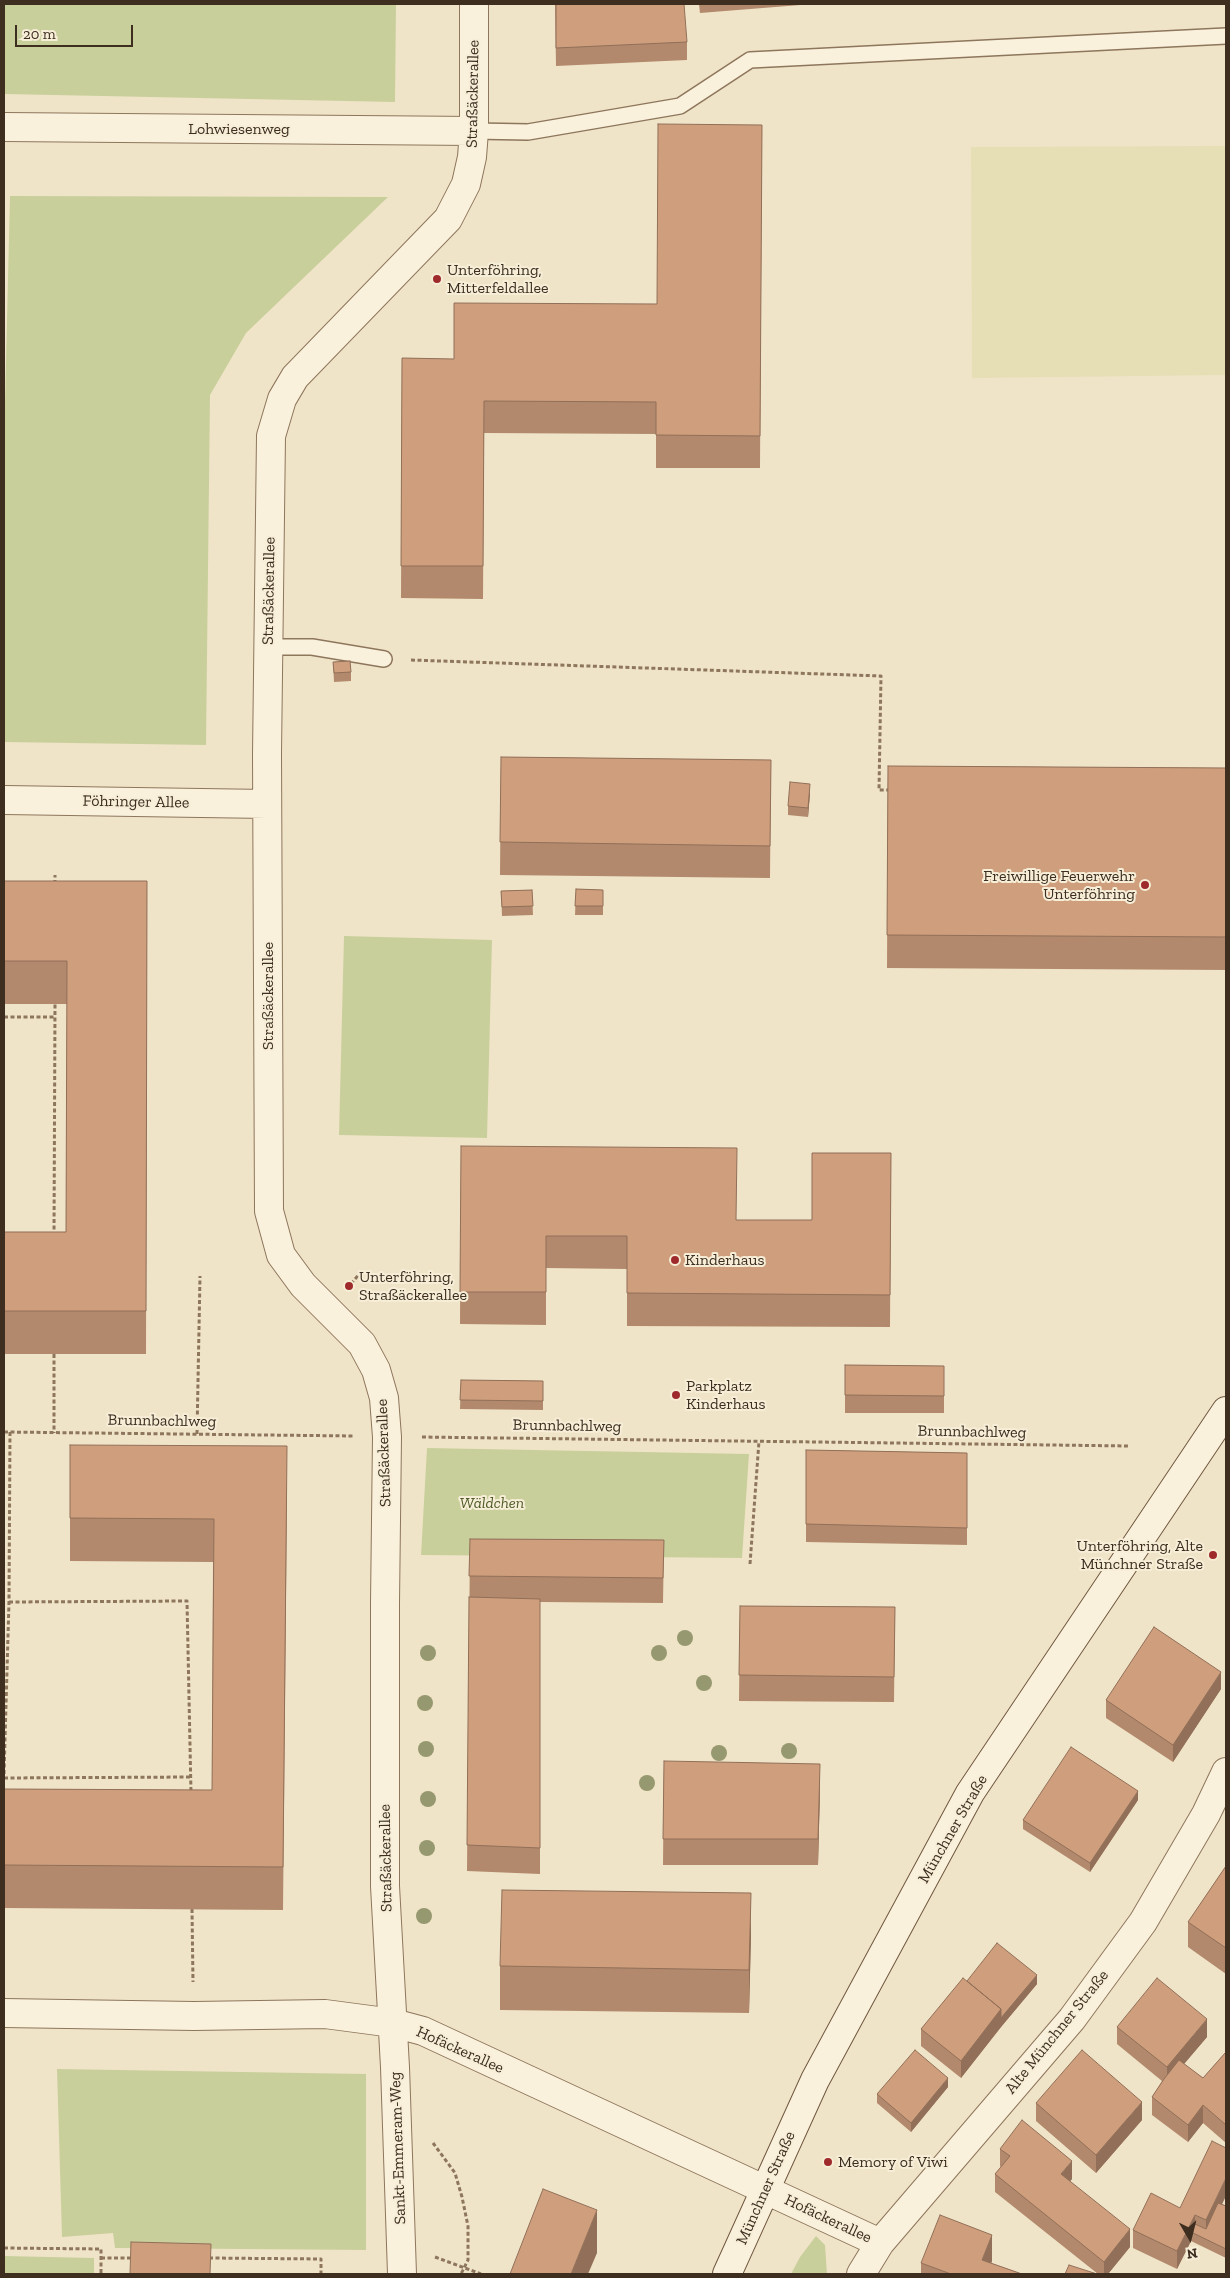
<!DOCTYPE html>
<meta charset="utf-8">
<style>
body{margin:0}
#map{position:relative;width:1230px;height:2278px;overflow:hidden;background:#f0e4c8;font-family:"Zilla Slab",serif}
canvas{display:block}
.frame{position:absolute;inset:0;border:5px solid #3d2e20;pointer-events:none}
.north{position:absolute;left:1165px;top:2213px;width:50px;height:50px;-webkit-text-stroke:4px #f7eed8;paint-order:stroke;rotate:172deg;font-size:14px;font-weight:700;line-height:20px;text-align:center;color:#3d2e20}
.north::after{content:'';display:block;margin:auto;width:18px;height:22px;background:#3d2e20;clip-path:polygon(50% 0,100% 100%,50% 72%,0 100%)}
.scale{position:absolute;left:15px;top:25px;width:118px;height:22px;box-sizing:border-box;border:2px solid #3d2e20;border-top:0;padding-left:6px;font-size:15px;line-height:18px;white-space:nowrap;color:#3d2e20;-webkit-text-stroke:4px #f7eed8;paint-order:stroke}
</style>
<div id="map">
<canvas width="1230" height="2278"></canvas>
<div class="frame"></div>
<div class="north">N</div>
<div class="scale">20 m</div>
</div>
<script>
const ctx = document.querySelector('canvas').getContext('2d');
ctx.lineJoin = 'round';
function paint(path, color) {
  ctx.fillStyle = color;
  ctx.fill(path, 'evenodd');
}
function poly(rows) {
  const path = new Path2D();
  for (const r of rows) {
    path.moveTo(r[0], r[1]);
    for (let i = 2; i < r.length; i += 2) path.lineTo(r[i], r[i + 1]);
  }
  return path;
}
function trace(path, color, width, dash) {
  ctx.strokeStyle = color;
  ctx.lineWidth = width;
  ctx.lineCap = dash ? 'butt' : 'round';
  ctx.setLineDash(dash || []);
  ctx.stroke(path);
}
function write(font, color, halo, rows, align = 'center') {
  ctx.font = font + ' "Zilla Slab",serif';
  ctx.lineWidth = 4;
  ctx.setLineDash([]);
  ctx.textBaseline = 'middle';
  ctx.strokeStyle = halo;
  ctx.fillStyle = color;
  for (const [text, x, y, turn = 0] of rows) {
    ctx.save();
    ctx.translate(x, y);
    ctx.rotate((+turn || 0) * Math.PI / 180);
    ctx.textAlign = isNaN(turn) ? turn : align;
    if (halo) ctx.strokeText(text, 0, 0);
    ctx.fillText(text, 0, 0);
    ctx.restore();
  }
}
paint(poly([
 [1226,146,1226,375,972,378,971,147]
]), '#e6deb5');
paint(poly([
 [4,4,396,4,395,102,4,94],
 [10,196,388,197,246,333,210,395,206,745,4,742,4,445],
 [344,936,492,940,487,1138,339,1135],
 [427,1448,749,1454,742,1558,421,1555],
 [57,2069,366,2074,366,2250,115,2248,113,2233,62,2237],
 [816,2236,825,2245,827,2274,791,2274,800,2257],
 [4,2256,94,2258,94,2274,4,2274]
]), '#c9cf9b');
const lane = poly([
 [474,131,528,132,680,106,750,60,1226,36],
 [268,647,312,647,384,659]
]);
const street = poly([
 [4,127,474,131],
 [4,800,267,804],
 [4,2013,194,2016,325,2014,393,2023,423,2031,880,2243],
 [402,2274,395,2067,385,1886,385,1603,387,1437,384,1398,376,1370,362,1344,303,1285,281,1255,269,1211,267,754,271,436,282,399,295,377,448,219,466,184,472,157,474,131,474,4],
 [861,2274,880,2243,1072,2019,1143,1922,1206,1814,1226,1772]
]);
const secondary = poly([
 [727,2274,815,2080,970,1793,1226,1411]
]);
trace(lane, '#8d765c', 18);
trace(street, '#8d765c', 30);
trace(secondary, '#6f573f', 30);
trace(poly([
 [411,660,881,676,879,790,891,790],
 [55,884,55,875],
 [4,1017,55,1017],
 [54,1236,55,1004],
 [351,1284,360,1273],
 [54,1354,54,1433],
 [4,1432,353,1436],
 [197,1434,200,1276],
 [422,1437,1130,1446],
 [750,1564,759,1441],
 [9,1602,187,1601,191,1793],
 [4,1774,9,1602,10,1432],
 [4,1778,191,1777],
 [192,1909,193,1982],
 [433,2143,455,2173,462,2197,468,2226,468,2260,461,2274],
 [4,2248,101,2249,101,2274],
 [435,2257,481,2274],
 [101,2258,132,2258],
 [209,2258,321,2259,321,2274]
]), '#8d765c', 3, [4, 2.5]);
trace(lane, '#faf1dc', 15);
trace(street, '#faf1dc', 28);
trace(secondary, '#faf1dc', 28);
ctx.fillStyle = '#96986f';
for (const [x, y] of [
 [685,1638],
 [428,1653],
 [659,1653],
 [704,1683],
 [425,1703],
 [426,1749],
 [789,1751],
 [719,1753],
 [647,1783],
 [428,1799],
 [427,1848],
 [424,1916]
]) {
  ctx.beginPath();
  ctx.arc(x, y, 8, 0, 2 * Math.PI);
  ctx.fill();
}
paint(poly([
 [555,4,687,42,687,60,556,66],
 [699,4,813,4,700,13],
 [762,125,760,468,656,468,656,434,484,433,483,599,401,598,402,358,454,359,657,304],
 [333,662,351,672,351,681,334,682],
 [501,757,771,760,770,878,500,875],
 [888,766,1226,768,1226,970,887,968],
 [810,793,808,817,788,815,788,806],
 [4,881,147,881,146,1354,4,1354,4,1232,66,1232,67,1004,4,1004],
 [576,889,603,890,603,915,575,915],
 [532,890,533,915,502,916,501,891],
 [461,1146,737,1220,812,1220,891,1153,890,1327,627,1326,627,1269,546,1268,546,1325,460,1324],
 [845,1365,944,1366,944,1413,845,1413],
 [461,1380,543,1381,543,1410,460,1409],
 [70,1445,287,1489,283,1910,4,1908,4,1789,212,1790,213,1562,70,1561],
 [806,1450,967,1453,967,1545,806,1542],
 [470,1539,664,1540,663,1603,540,1602,540,1874,467,1871],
 [740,1606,895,1607,894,1702,739,1701],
 [1221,1689,1173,1762,1106,1718,1106,1700],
 [664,1761,820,1789,818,1865,663,1865],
 [1138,1800,1090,1872,1023,1829,1023,1820],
 [1226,1866,1226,1974,1188,1947,1188,1922],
 [751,1936,749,2013,500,2010,500,1966],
 [967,1981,1037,1984,1001,2027,961,2078,921,2046,921,2029],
 [1117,2027,1207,2037,1184,2064,1203,2078,1226,2052,1226,2143,1203,2123,1188,2142,1152,2115,1152,2097,1162,2081,1117,2044],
 [948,2087,911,2132,877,2103,877,2094],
 [1036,2103,1142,2120,1096,2173,1036,2121],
 [1000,2149,1072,2179,1070,2181,1130,2247,1108,2274,1098,2274,995,2192,995,2174,1001,2167,1000,2166],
 [1222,2204,1226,2206,1226,2258,1191,2241,1177,2269,1133,2248,1133,2230,1180,2208],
 [992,2261,991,2263,1022,2274,921,2274,921,2263]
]), '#b2896c');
paint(poly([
 [810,784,810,793,808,817,808,808],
 [1221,1672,1221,1689,1173,1762,1173,1745],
 [820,1764,820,1789,818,1865,818,1839],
 [1138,1791,1138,1800,1090,1872,1090,1863],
 [751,1893,751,1936,749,2013,749,1970],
 [1037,1975,1037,1984,1001,2027,961,2078,961,2061,1001,2009],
 [1207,2019,1207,2037,1167,2084,1167,2067],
 [948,2078,948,2087,911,2132,911,2123],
 [1142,2102,1142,2120,1096,2173,1096,2155],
 [1203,2105,1203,2123,1188,2142,1188,2125],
 [1072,2161,1072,2179,1061,2192,1061,2174],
 [1226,2178,1226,2196,1206,2238,1206,2220],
 [597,2210,597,2253,588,2274,571,2274],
 [1195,2215,1195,2233,1191,2232,1191,2241,1177,2269,1177,2251],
 [1130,2229,1130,2247,1108,2274,1104,2274,1104,2262],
 [992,2235,992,2261,987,2274,982,2260]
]), '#916f58');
const building = poly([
 [556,4,684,4,687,42,556,48,556,4],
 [658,124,762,125,760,436,656,435,656,402,484,401,483,566,401,566,402,358,454,359,454,303,657,304,658,124],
 [350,661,351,672,334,673,333,662,350,661],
 [501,757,771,760,770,846,500,842,501,757],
 [888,766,1226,768,1226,937,887,935,888,766],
 [790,782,810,784,808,808,788,806,790,782],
 [4,881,147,881,146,1311,4,1311,4,1232,66,1232,67,961,4,961,4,881],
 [576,889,603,890,603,906,575,906,576,889],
 [532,890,533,906,502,907,501,891,532,890],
 [461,1146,737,1148,736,1220,812,1220,812,1153,891,1153,890,1295,627,1293,627,1236,546,1236,546,1292,460,1292,461,1146],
 [845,1365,944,1366,944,1396,845,1395,845,1365],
 [461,1380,543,1381,543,1401,460,1400,461,1380],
 [70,1445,287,1446,283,1867,4,1865,4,1789,212,1790,214,1519,70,1518,70,1445],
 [806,1450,967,1453,967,1528,806,1524,806,1450],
 [470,1539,664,1540,663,1578,469,1576,470,1539],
 [469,1597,540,1599,540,1848,467,1845,469,1597],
 [740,1606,895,1607,894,1677,739,1675,740,1606],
 [1154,1627,1221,1672,1173,1745,1106,1700,1154,1627],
 [1071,1747,1138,1791,1090,1863,1023,1820,1071,1747],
 [664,1761,820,1764,818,1839,663,1839,664,1761],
 [1226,1866,1226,1948,1188,1922,1226,1866],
 [502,1890,751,1893,749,1970,500,1966,502,1890],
 [997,1943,1037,1975,1001,2018,1001,2009,967,1981,997,1943],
 [963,1978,1001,2009,961,2061,921,2029,963,1978],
 [1157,1978,1207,2019,1167,2067,1117,2027,1157,1978],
 [915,2050,948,2078,911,2123,877,2094,915,2050],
 [1082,2050,1142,2102,1096,2155,1036,2103,1082,2050],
 [1226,2052,1226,2125,1203,2105,1188,2125,1152,2097,1164,2079,1179,2060,1203,2078,1226,2052],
 [1022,2120,1072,2161,1061,2174,1130,2229,1104,2262,995,2174,1010,2156,1000,2149,1022,2120],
 [1212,2141,1226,2148,1226,2178,1206,2220,1195,2215,1177,2251,1133,2230,1151,2193,1180,2208,1212,2141],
 [543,2189,597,2210,571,2274,510,2274,543,2189],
 [1218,2203,1226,2206,1226,2249,1191,2232,1195,2224,1206,2229,1218,2203],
 [940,2215,992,2235,982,2260,1022,2274,951,2274,921,2263,940,2215],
 [131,2242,211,2244,210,2274,130,2274,131,2242],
 [1069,2265,1094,2273,1097,2274,1065,2274,1069,2265]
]);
paint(building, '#cf9f7d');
trace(building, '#916f58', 1);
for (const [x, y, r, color] of [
 [437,279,5,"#9e2a2b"],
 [1145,885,5,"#9e2a2b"],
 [675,1260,5,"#9e2a2b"],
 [349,1286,5,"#9e2a2b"],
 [676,1395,5,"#9e2a2b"],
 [1213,1555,5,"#9e2a2b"],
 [828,2162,5,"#9e2a2b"]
]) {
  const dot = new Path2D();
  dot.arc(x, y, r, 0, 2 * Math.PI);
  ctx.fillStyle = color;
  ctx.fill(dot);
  trace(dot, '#f7eed8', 2);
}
write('16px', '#3d2e20', '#f7eed8', [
 ["Straßäckerallee",473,94,-89],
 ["Lohwiesenweg",239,129],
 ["Straßäckerallee",269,591,-89],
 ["Föhringer Allee",136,802,1],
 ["Straßäckerallee",268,996,-90],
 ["Brunnbachlweg",162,1421,1],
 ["Brunnbachlweg",567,1426,1],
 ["Brunnbachlweg",972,1432,1],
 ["Straßäckerallee",384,1453,-92],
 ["Münchner Straße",953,1829,-60],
 ["Straßäckerallee",386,1858,-91],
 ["Alte Münchner Straße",1057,2032,-51],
 ["Hofäckerallee",460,2050,24],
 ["Sankt-Emmeram-Weg",398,2148,-92],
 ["Münchner Straße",766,2188,-66],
 ["Hofäckerallee",828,2219,25]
]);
write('16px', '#3d2e20', '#f7eed8', [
 ["Unterföhring,",447,270],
 ["Mitterfeldallee",447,288],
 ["Freiwillige Feuerwehr",1135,876,"right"],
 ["Unterföhring",1135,894,"right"],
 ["Kinderhaus",685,1260],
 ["Unterföhring,",359,1277],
 ["Straßäckerallee",359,1295],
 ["Parkplatz",686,1386],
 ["Kinderhaus",686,1404],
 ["Unterföhring, Alte",1203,1546,"right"],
 ["Münchner Straße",1203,1564,"right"],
 ["Memory of Viwi",838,2162]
], 'left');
write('italic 16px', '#4d5a26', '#f7eed8', [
 ["Wäldchen",492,1503]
]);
</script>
